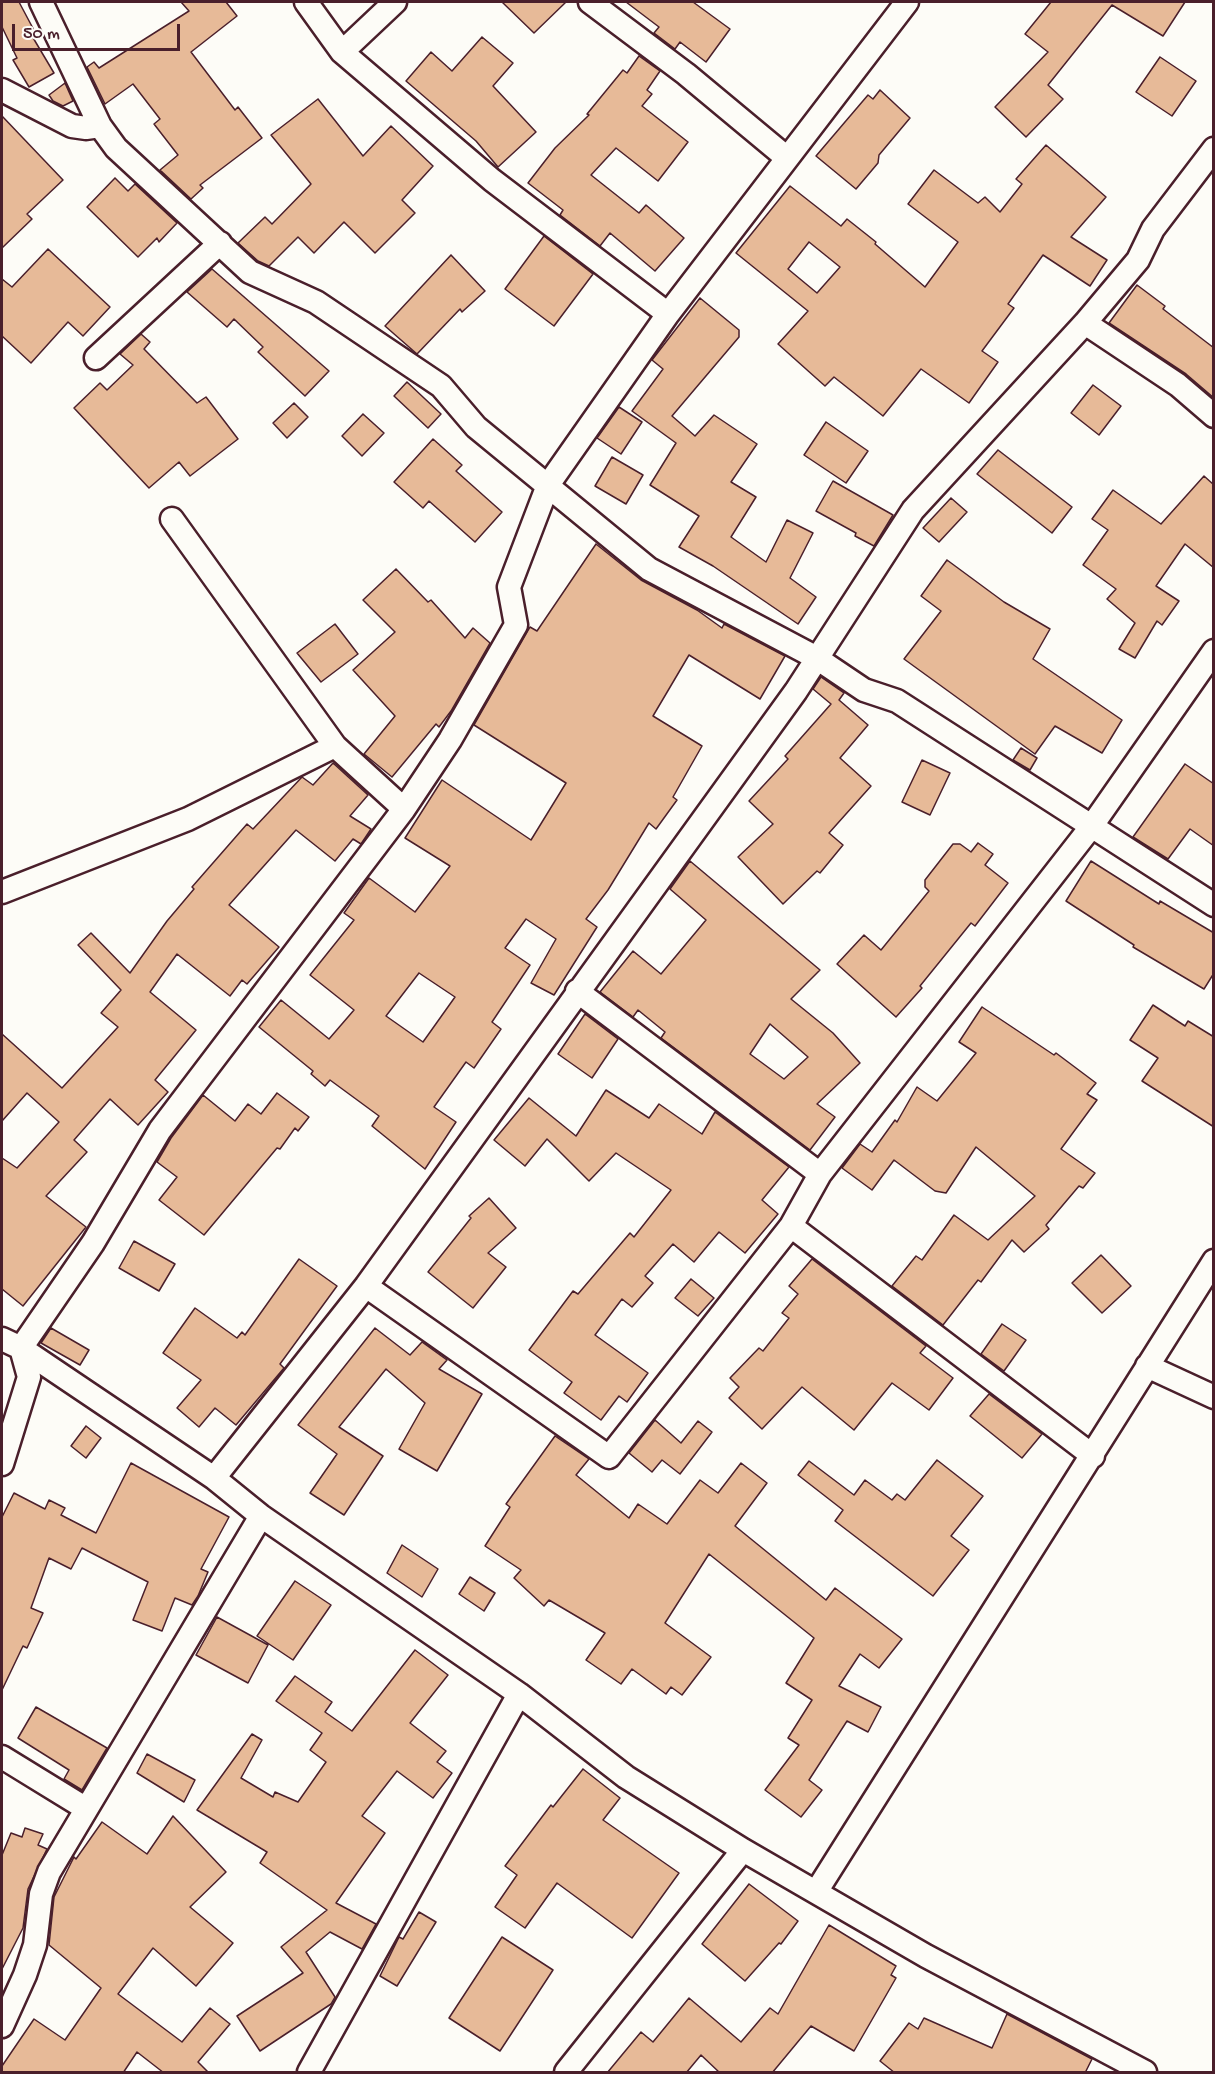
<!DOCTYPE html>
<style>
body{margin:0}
#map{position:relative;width:1215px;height:2074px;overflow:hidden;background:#fdfcf7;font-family:"Gochi Hand",sans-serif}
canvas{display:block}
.frame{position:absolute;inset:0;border:3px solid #4a1f2b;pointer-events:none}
.scale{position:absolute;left:12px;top:24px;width:168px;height:27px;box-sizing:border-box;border:3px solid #4a1f2b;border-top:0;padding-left:8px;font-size:18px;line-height:21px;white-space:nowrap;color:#4a1f2b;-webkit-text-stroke:4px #fdfcf7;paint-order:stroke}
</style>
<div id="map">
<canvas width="1215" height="2074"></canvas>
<div class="frame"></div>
<div class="scale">50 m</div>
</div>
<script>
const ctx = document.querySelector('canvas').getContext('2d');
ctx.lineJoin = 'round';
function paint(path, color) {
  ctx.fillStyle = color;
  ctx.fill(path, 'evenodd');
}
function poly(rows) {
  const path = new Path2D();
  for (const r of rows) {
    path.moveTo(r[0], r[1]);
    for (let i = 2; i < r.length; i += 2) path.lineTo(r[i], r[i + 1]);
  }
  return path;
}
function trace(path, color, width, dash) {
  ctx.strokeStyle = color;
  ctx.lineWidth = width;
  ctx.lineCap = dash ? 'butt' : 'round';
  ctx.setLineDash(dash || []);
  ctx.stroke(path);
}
const building = poly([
 [2,2,19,2,36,34,32,36,54,73,29,87,13,60,17,58,2,27,2,2],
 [181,2,226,2,237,16,191,52,235,110,238,107,262,138,200,185,203,188,191,199,160,170,178,155,154,124,160,119,133,84,105,104,87,67,94,62,99,68,189,11,181,2],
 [502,2,566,2,534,33,502,2],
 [626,2,693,2,730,29,706,62,680,42,675,49,654,33,659,27,626,2],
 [1051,2,1185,2,1163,36,1112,5,1048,85,1063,99,1026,137,995,107,1048,52,1025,34,1051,2],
 [482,37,513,63,493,86,536,132,498,167,476,141,406,81,431,52,452,71,482,37],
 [639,56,660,71,647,90,652,94,642,106,688,142,658,181,616,148,591,175,639,213,646,205,684,238,655,271,610,233,600,246,560,215,563,210,528,183,555,148,589,115,587,114,623,70,627,73,639,56],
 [1160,57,1196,81,1172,116,1136,92,1160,57],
 [65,83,73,101,63,106,53,101,49,95,65,83],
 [880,90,910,118,879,155,878,163,856,189,816,156,868,95,873,99,880,90],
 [318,99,363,156,391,126,433,166,402,200,415,213,375,253,344,222,314,253,298,237,269,266,258,261,238,243,265,217,272,224,311,184,271,135,318,99],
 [2,116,63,180,27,214,32,219,2,248,2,116],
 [1046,145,1106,197,1071,237,1107,260,1090,286,1043,255,1008,304,1014,308,982,351,998,362,969,403,921,369,883,416,834,377,825,386,778,344,808,311,736,253,790,186,841,226,847,219,876,242,875,244,925,287,958,242,908,204,934,170,978,203,985,197,1000,212,1022,184,1016,179,1046,145],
 [809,242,840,267,817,293,788,269,809,242],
 [115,178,128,191,135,184,177,223,159,242,157,238,138,257,87,207,115,178],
 [544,236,593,274,554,326,505,289,544,236],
 [48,249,110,307,83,336,68,322,31,363,2,336,2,279,12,287,48,249],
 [451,255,485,291,462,312,460,309,417,354,385,326,451,255],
 [212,269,329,371,305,396,258,352,263,347,234,319,227,327,187,292,212,269],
 [1137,285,1165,306,1163,309,1214,348,1214,398,1186,374,1109,323,1137,285],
 [700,298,739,330,739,337,672,416,695,436,714,415,757,444,731,482,756,497,731,537,766,562,787,520,813,533,790,578,816,597,798,624,713,566,679,547,699,516,650,485,676,443,632,411,663,369,652,360,700,298],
 [141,334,150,342,144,349,197,403,206,397,238,439,190,476,179,462,149,488,74,408,100,383,107,390,133,365,120,354,141,334],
 [407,382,441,414,428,428,394,396,407,382],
 [1093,385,1121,406,1099,435,1071,413,1093,385],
 [294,403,308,417,287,438,273,423,294,403],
 [619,407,642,422,621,454,597,438,619,407],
 [363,414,384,433,362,456,342,436,363,414],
 [826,422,868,451,846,483,804,455,826,422],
 [433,439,462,465,456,471,502,512,475,542,429,501,423,508,394,482,433,439],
 [998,450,1072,507,1052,533,977,474,998,450],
 [612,457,643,475,626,504,595,486,612,457],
 [1204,476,1214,485,1214,568,1185,544,1156,586,1179,601,1162,625,1157,621,1135,658,1119,649,1135,623,1107,599,1116,589,1083,565,1108,530,1092,519,1113,490,1161,524,1204,476],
 [833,481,893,515,874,546,855,536,856,533,816,511,833,481],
 [951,498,967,512,939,542,923,528,951,498],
 [596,544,641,580,697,610,722,628,724,624,785,656,760,699,689,655,653,716,702,746,673,797,677,800,656,829,649,823,608,890,586,919,597,927,554,995,531,983,556,939,526,919,505,948,530,965,492,1022,501,1029,474,1068,466,1062,434,1107,456,1122,425,1169,372,1126,379,1116,330,1080,325,1086,311,1074,313,1071,259,1027,281,1000,329,1039,354,1010,310,975,354,920,344,913,369,878,415,912,450,866,405,838,442,780,531,840,566,783,474,725,530,627,537,631,596,544],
 [419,973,455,997,423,1042,386,1016,419,973],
 [947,560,1004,602,1050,629,1033,659,1122,720,1102,753,1055,726,1035,754,904,659,941,611,921,596,947,560],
 [396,569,428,602,431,600,465,638,473,628,490,643,451,711,439,727,436,724,392,777,364,754,395,716,353,670,395,632,363,600,396,569],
 [335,624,358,654,321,682,297,653,335,624],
 [821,677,844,693,839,700,868,725,840,758,871,786,829,833,843,845,820,873,817,871,783,904,738,857,773,824,749,801,788,759,785,756,831,704,813,689,821,677],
 [1021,748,1037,758,1030,770,1013,760,1021,748],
 [922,760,950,773,930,815,902,802,922,760],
 [333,763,368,795,350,816,371,829,361,844,353,839,335,861,296,830,229,905,279,947,247,984,242,980,230,996,177,954,150,992,196,1030,155,1080,168,1092,138,1125,110,1099,74,1140,87,1152,46,1196,86,1227,23,1306,2,1289,2,1158,17,1168,59,1122,27,1093,2,1121,2,1034,62,1088,118,1027,101,1013,121,990,78,945,91,933,130,973,167,921,194,889,192,887,247,824,253,829,302,777,313,785,333,763],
 [1185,764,1214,784,1214,846,1190,829,1168,859,1133,837,1185,764],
 [978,843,993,854,985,865,1008,883,975,926,971,923,920,986,922,988,896,1017,837,964,864,935,881,950,929,891,925,887,925,880,953,844,960,844,971,852,978,843],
 [690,861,820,970,791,999,833,1033,860,1063,817,1104,835,1117,810,1150,661,1038,665,1032,638,1010,633,1017,600,992,633,951,661,974,706,920,670,889,690,861],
 [770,1024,808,1057,784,1079,750,1054,770,1024],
 [1091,861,1159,904,1160,901,1214,933,1214,973,1204,989,1133,947,1134,945,1066,901,1091,861],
 [1153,1005,1185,1026,1188,1021,1214,1037,1214,1127,1142,1081,1158,1058,1130,1040,1153,1005],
 [982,1007,1054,1055,1056,1053,1096,1083,1087,1094,1097,1100,1061,1149,1095,1173,1083,1188,1079,1186,1046,1225,1049,1229,1024,1252,1012,1240,981,1282,978,1280,943,1325,892,1286,916,1256,922,1260,954,1215,988,1240,1035,1196,976,1147,946,1193,935,1191,894,1160,872,1190,842,1168,860,1144,872,1152,895,1120,897,1122,917,1087,937,1101,976,1053,959,1042,982,1007],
 [585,1014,618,1039,592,1078,558,1054,585,1014],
 [606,1090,649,1118,659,1104,702,1134,715,1112,789,1167,762,1200,778,1214,745,1253,719,1232,694,1262,673,1244,645,1276,653,1283,632,1307,622,1299,595,1335,648,1373,627,1402,619,1396,601,1420,564,1393,572,1382,529,1350,573,1291,578,1294,630,1233,634,1237,671,1190,616,1153,589,1181,547,1139,525,1166,494,1140,529,1098,576,1136,606,1090],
 [277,1093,309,1117,298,1131,295,1128,280,1149,277,1148,204,1235,159,1200,177,1177,157,1162,171,1138,203,1095,235,1121,248,1104,261,1114,277,1093],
 [489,1198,516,1228,488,1253,506,1267,473,1308,428,1272,471,1218,469,1216,489,1198],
 [134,1241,175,1264,159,1291,119,1268,134,1241],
 [1101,1255,1131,1286,1102,1313,1072,1283,1101,1255],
 [299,1259,337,1286,280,1364,284,1368,236,1425,215,1408,199,1427,177,1408,201,1380,163,1353,195,1308,237,1338,242,1332,245,1335,299,1259],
 [812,1259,926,1346,920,1353,953,1378,929,1410,892,1383,854,1430,802,1387,762,1429,729,1398,739,1387,730,1378,759,1348,763,1351,789,1318,782,1313,798,1294,789,1286,812,1259],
 [691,1279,714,1298,698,1316,675,1298,691,1279],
 [1002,1324,1026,1340,1004,1371,981,1354,1002,1324],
 [51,1328,89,1350,80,1365,41,1343,51,1328],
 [375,1328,410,1355,422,1342,447,1360,439,1369,482,1394,437,1471,399,1449,425,1403,386,1369,339,1427,383,1456,344,1515,310,1493,337,1454,298,1425,375,1328],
 [989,1394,1042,1434,1022,1458,970,1416,989,1394],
 [655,1420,681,1443,698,1421,712,1432,680,1474,662,1460,652,1472,629,1453,655,1420],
 [86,1426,101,1438,86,1458,71,1446,86,1426],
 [555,1436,589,1459,576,1475,629,1518,638,1504,667,1524,700,1480,718,1493,741,1463,767,1483,735,1526,826,1600,835,1588,902,1639,879,1668,860,1654,839,1686,881,1707,868,1732,847,1721,809,1780,822,1790,801,1817,765,1790,799,1745,788,1738,812,1700,786,1683,814,1638,709,1554,665,1623,711,1657,682,1695,671,1687,666,1694,632,1669,621,1684,586,1660,605,1633,549,1600,544,1606,514,1578,521,1570,485,1546,510,1507,506,1504,555,1436],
 [937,1460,983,1496,951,1536,969,1550,933,1596,835,1521,843,1510,798,1475,809,1461,854,1495,865,1480,892,1500,897,1494,905,1500,937,1460],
 [131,1463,229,1517,201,1569,208,1572,198,1596,192,1605,175,1598,162,1631,133,1620,148,1582,82,1548,71,1569,49,1558,31,1608,43,1613,27,1648,23,1646,2,1690,2,1517,14,1493,45,1509,49,1500,65,1508,61,1515,96,1533,131,1463],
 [402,1545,438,1569,422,1597,387,1573,402,1545],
 [470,1577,495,1593,484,1611,459,1594,470,1577],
 [295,1581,331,1605,293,1660,257,1636,295,1581],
 [217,1617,268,1645,248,1683,196,1655,217,1617],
 [415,1650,448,1675,410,1723,446,1751,437,1762,452,1773,433,1798,397,1771,362,1816,385,1833,336,1903,376,1924,362,1949,330,1932,306,1952,335,1997,331,2004,260,2051,237,2016,303,1973,281,1947,327,1910,260,1863,267,1852,197,1810,252,1734,262,1740,241,1778,273,1797,275,1792,298,1802,326,1762,310,1750,322,1733,276,1701,295,1676,332,1702,325,1712,352,1731,415,1650],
 [36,1707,107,1748,82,1790,64,1779,69,1770,18,1738,36,1707],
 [147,1754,195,1780,184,1802,137,1773,147,1754],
 [583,1769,620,1798,603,1820,679,1873,632,1938,557,1883,525,1928,495,1907,517,1875,505,1866,551,1805,553,1807,583,1769],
 [173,1816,226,1872,190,1907,233,1943,196,1986,153,1948,118,1994,182,2042,210,2008,230,2024,198,2062,209,2073,164,2073,137,2052,123,2073,2,2073,2,2066,34,2019,65,2040,101,1988,49,1945,54,1897,74,1857,76,1859,102,1822,147,1854,173,1816],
 [25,1828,43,1834,38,1845,47,1849,28,1889,23,1928,2,1969,2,1855,11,1833,22,1837,25,1828],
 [749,1884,798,1921,781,1944,779,1943,745,1981,702,1944,749,1884],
 [419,1912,436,1922,397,1986,380,1976,399,1937,403,1939,419,1912],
 [829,1925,896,1966,891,1975,896,1978,854,2051,811,2026,772,2073,720,2073,701,2055,686,2073,607,2073,641,2032,653,2042,689,1998,741,2042,770,2008,778,2014,829,1925],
 [502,1937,553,1970,500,2051,449,2018,502,1937],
 [1007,2014,1092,2059,1085,2073,895,2073,880,2061,909,2023,918,2029,924,2018,992,2048,1007,2014]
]);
paint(building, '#e7ba98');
trace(building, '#4a1f2b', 1.5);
const minor = poly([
 [41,2,100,126,116,148,250,272,316,302,441,386,476,427,649,569,815,657,864,690,897,701,1214,905],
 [306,2,342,52,492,180,668,314],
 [590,2,686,74,787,158],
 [342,52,395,2],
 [2,90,72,126,86,128,100,126],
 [1085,323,1178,385,1214,416],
 [96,358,220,243],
 [172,519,335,746,404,809],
 [2,892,188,819,335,746],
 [577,991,820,1174],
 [791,1226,1093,1456],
 [366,1286,609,1457,791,1226,820,1174,1091,827,1214,651],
 [2,1339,21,1348,214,1478,261,1516,519,1694,626,1777,743,1850,926,1956,1145,2072],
 [1147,1366,1214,1397],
 [2,1464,29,1377,21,1348,93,1243,160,1130,404,809,450,740,516,625,509,587,548,485,668,314,907,2],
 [214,1478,366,1286,796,691,913,510,1085,323,1138,260,1153,229,1214,149],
 [2,1757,85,1808],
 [816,1892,1214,1261],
 [2,2026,25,1975,35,1945,41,1894,49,1872,261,1516],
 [309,2072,519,1694],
 [566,2072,743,1850]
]);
trace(minor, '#4a1f2b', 27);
trace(minor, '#fdfcf7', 22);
</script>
